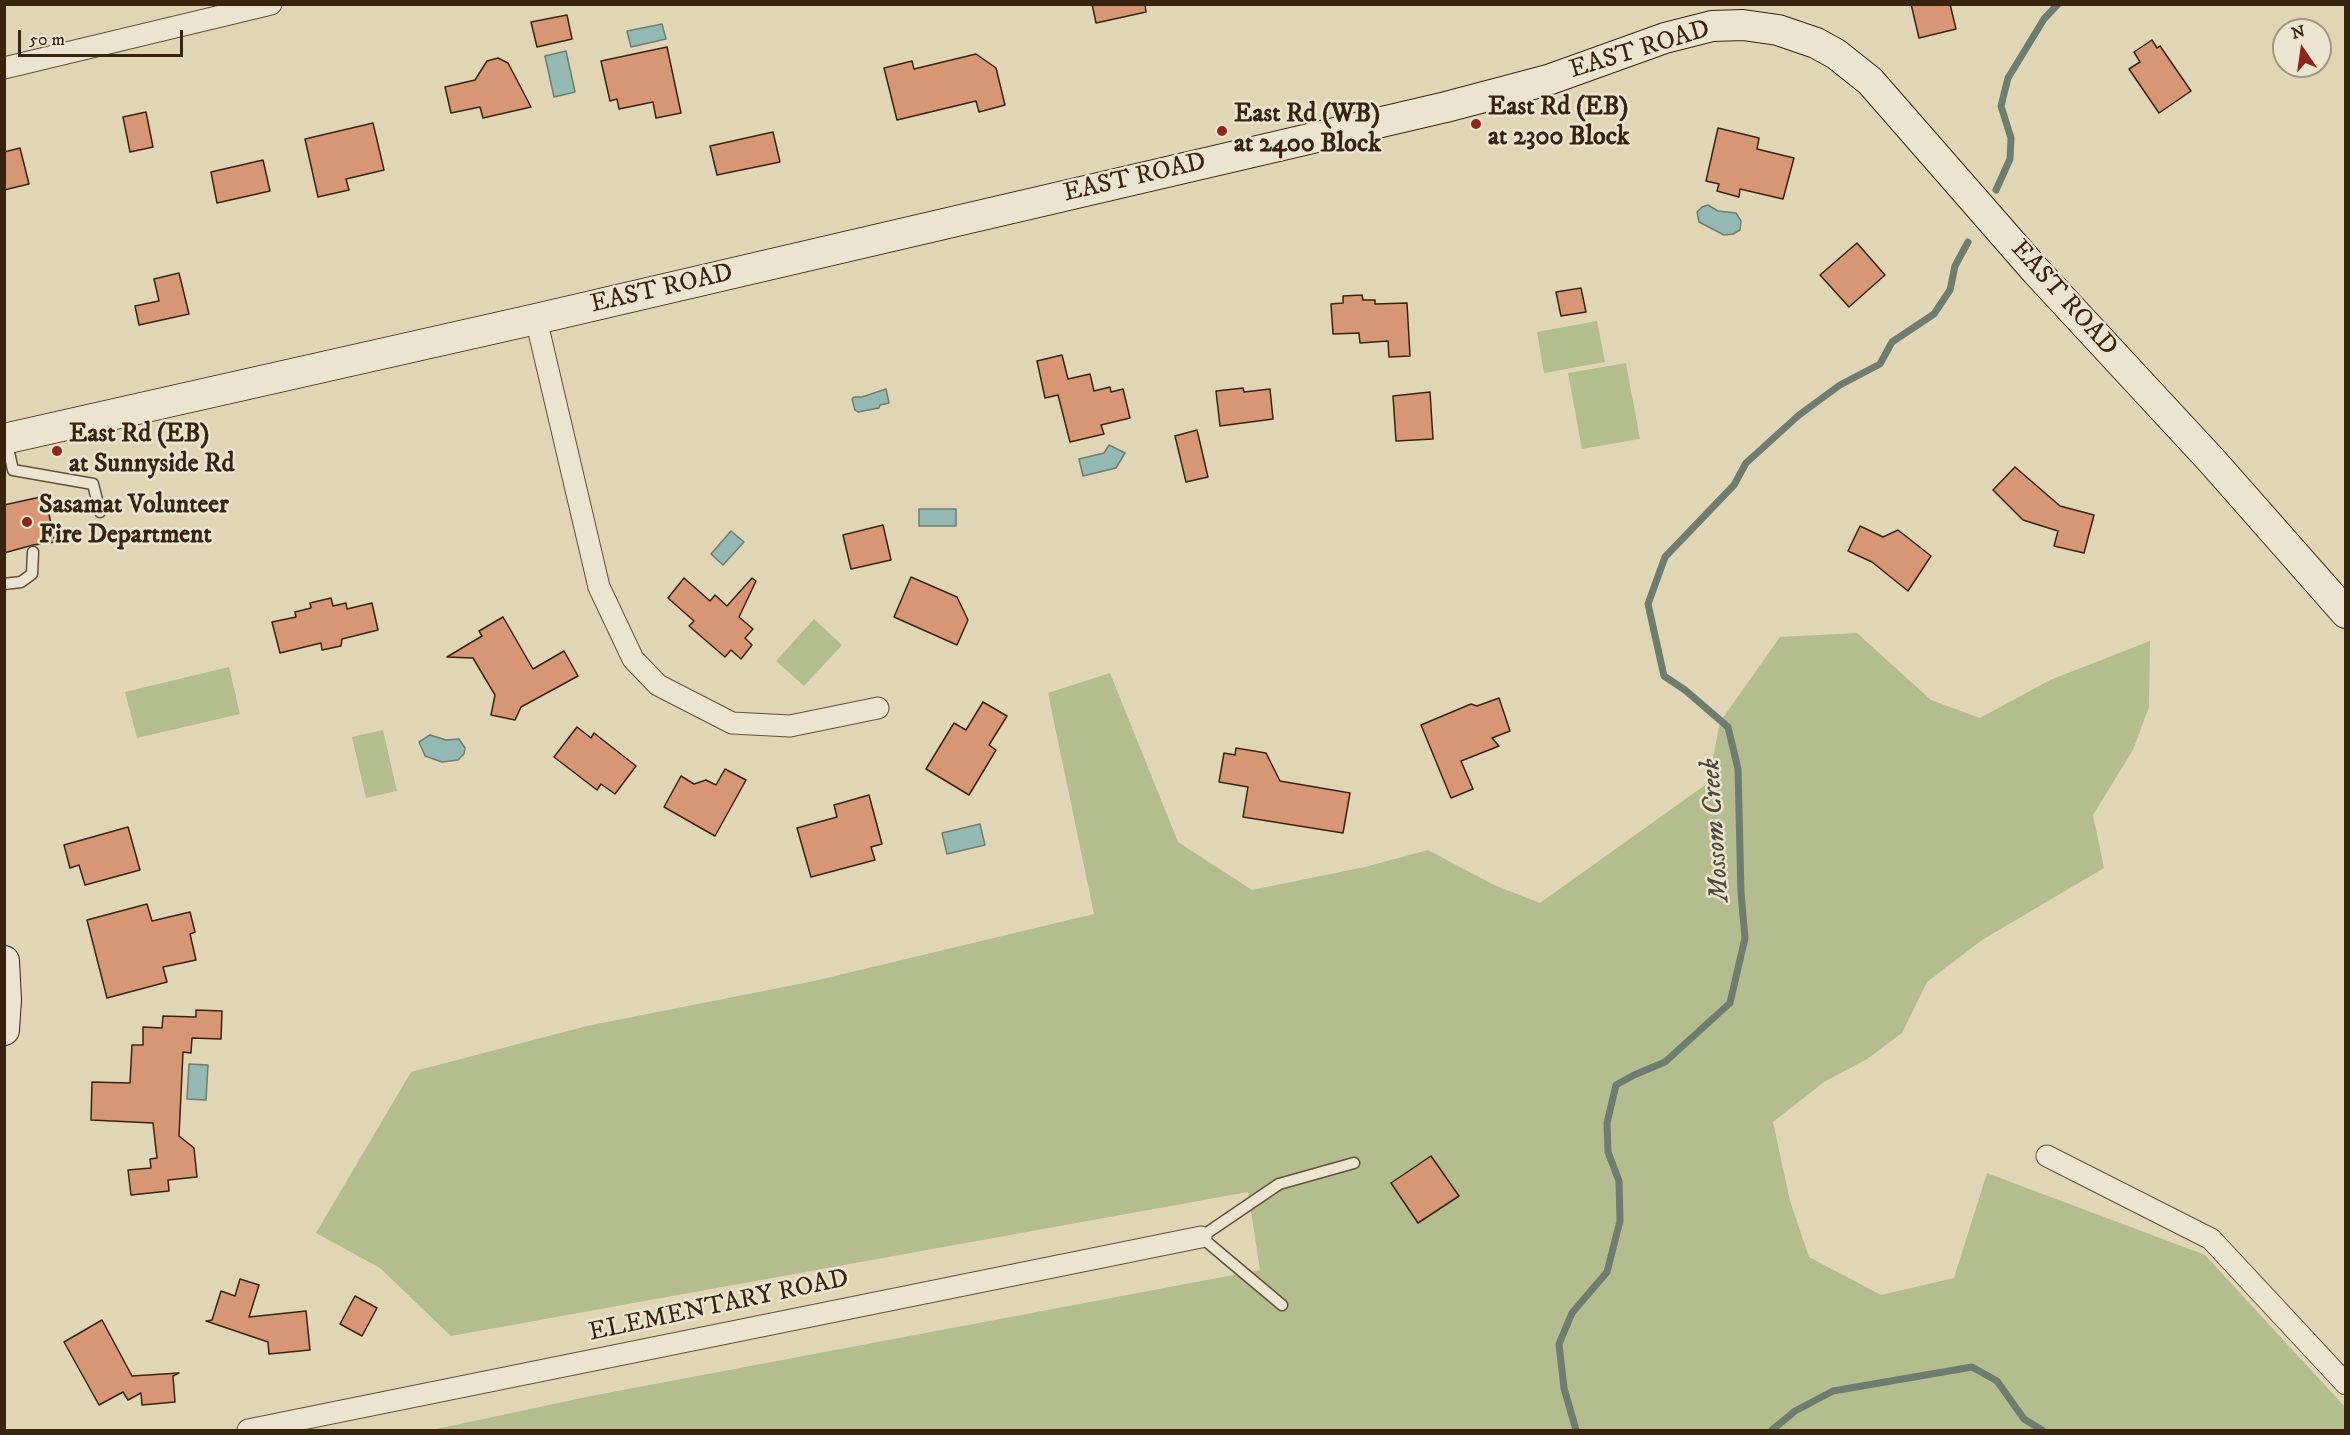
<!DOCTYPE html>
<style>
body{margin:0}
#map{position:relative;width:2350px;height:1435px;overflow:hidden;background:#e0d6b6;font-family:"IM FELL DW Pica",serif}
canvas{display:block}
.frame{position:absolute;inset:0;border:6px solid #38240e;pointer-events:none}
.north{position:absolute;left:2272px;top:18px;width:60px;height:60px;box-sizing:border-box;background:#ebe4d0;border:2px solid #a39782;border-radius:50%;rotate:347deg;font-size:16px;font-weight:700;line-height:24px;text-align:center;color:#38240e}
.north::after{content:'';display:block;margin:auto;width:21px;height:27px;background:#8f2418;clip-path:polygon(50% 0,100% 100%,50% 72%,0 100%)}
.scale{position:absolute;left:18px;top:30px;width:165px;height:27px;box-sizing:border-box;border:3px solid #38240e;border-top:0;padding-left:8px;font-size:18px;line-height:21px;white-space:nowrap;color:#38240e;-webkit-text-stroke:4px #ebe4d0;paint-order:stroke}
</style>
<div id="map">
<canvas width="2350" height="1435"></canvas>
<div class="frame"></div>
<div class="north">N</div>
<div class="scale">50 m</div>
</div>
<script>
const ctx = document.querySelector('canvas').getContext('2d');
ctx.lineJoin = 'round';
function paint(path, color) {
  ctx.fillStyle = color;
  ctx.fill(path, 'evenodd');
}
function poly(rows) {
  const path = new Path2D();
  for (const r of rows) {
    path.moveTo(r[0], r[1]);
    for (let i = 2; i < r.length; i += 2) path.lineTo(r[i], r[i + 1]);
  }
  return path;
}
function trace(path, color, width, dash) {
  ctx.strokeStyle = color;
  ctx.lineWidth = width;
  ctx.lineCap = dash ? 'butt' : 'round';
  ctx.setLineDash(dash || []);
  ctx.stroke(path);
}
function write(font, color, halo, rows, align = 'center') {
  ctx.font = font + ' "IM FELL DW Pica",serif';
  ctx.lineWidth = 5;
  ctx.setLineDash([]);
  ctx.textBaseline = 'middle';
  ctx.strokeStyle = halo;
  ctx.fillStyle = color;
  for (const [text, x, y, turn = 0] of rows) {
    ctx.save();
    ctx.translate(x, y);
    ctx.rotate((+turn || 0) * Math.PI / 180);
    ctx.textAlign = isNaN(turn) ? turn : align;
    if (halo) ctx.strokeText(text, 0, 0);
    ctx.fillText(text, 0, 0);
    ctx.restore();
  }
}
paint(poly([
 [1597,321,1605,362,1544,373,1537,332],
 [1626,363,1640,439,1582,449,1568,373],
 [814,619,842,645,804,686,776,661],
 [1857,633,1931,700,1980,718,2050,680,2150,641,2149,707,2133,750,2093,815,2104,868,1982,940,1927,982,1902,1033,1867,1059,1824,1082,1773,1122,1790,1201,1809,1257,1881,1295,1954,1278,1987,1173,2205,1255,2345,1407,2345,1430,432,1430,591,1396,1260,1270,1248,1192,451,1336,380,1268,316,1233,411,1072,587,1026,814,981,1094,914,1048,693,1110,673,1178,842,1252,890,1365,867,1428,850,1494,885,1540,903,1708,783,1720,722,1780,637],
 [229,667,240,714,137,738,125,692],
 [383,730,397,791,366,798,352,737]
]), '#b3bd8d');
const water = poly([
 [662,24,666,39,631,47,627,31,662,24],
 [566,51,575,92,554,97,545,56,566,51],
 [1708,205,1718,211,1736,213,1741,221,1740,230,1733,234,1724,235,1699,222,1697,212,1702,207,1708,205],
 [886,389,889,403,880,405,879,408,858,412,855,410,852,399,854,397,862,397,886,389],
 [1109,445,1125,453,1116,468,1083,476,1079,459,1104,453,1109,445],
 [919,509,956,509,956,526,919,526,919,509],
 [731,531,744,542,723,565,711,554,731,531],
 [430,735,446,740,459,739,465,748,464,754,458,760,442,762,425,756,419,742,430,735],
 [980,824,985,845,947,854,942,833,980,824],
 [189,1064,208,1065,206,1100,187,1099,189,1064]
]);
paint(water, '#94b9b2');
trace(water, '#6f7d70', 1.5);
trace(poly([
 [1996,190,2010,159,2011,138,2001,106,2008,78,2044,19,2058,4],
 [1576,1430,1564,1388,1559,1344,1572,1313,1607,1272,1620,1221,1619,1181,1608,1152,1607,1123,1616,1085,1634,1075,1665,1062,1730,1003,1745,938,1741,893,1738,769,1728,727,1685,690,1664,676,1648,604,1665,557,1734,485,1746,463,1799,415,1840,385,1880,364,1892,342,1934,314,1950,290,1955,266,1968,242],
 [1772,1430,1795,1411,1833,1391,1972,1367,1997,1381,2024,1419,2042,1430]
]), '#6f7d70', 7);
const building = poly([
 [1092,4,1145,4,1146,12,1096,23,1092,4],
 [1911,4,1950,4,1956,29,1919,38,1911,4],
 [567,15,572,39,537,47,531,22,567,15],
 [2152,40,2157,48,2160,46,2191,91,2159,113,2129,69,2140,62,2134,52,2152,40],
 [667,47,681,113,656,118,653,102,619,109,617,99,610,101,601,61,667,47],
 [976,54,996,68,1005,105,979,112,976,101,897,120,884,68,912,61,914,69,976,54],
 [498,58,508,63,531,107,483,118,480,107,451,113,445,87,475,80,487,61,498,58],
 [146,112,153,147,130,152,123,117,146,112],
 [373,123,384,170,346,179,349,190,318,197,305,139,373,123],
 [1718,128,1759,138,1757,149,1794,158,1783,199,1740,189,1739,197,1717,191,1719,184,1706,181,1718,128],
 [773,132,780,162,717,175,710,146,773,132],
 [20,148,29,184,4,190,4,152,20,148],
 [263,160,270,191,217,203,211,172,263,160],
 [1857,243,1885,275,1849,307,1820,275,1857,243],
 [179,273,189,314,139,325,135,306,159,301,154,279,179,273],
 [1581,288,1586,312,1561,316,1556,292,1581,288],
 [1362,295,1363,300,1375,300,1375,304,1407,303,1410,356,1389,357,1388,341,1360,343,1359,333,1333,334,1331,304,1343,303,1343,296,1362,295],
 [1062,355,1068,379,1090,374,1094,391,1110,387,1111,392,1123,389,1130,418,1101,425,1104,434,1070,442,1058,395,1045,398,1037,361,1062,355],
 [1243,388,1244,392,1270,389,1273,419,1220,426,1216,391,1243,388],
 [1430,392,1433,439,1396,441,1393,396,1430,392],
 [1197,430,1208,477,1186,482,1175,436,1197,430],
 [2015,467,2060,506,2094,515,2084,553,2054,546,2058,531,2023,520,1993,490,2015,467],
 [45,496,55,542,33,545,4,553,4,505,45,496],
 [883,525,891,560,851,569,843,535,883,525],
 [1860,526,1883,537,1898,530,1931,556,1908,591,1872,562,1848,551,1860,526],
 [911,577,957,597,968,620,957,645,894,617,911,577],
 [684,578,710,601,715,595,727,606,752,578,756,581,739,617,753,629,745,638,752,645,741,659,731,650,725,657,689,626,694,621,668,598,684,578],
 [331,598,333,606,346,603,347,609,372,603,378,630,342,639,341,646,322,650,321,643,280,653,272,622,296,617,295,612,311,608,310,603,331,598],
 [503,617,533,669,564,651,578,676,521,707,515,720,491,715,495,695,473,658,447,657,482,636,479,631,503,617],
 [1499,698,1510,731,1492,738,1499,746,1461,761,1473,789,1451,798,1421,725,1471,704,1477,706,1499,698],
 [983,702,1007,716,989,745,996,750,969,795,926,769,954,723,966,730,983,702],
 [577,727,591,738,594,733,636,766,615,794,601,784,597,790,554,757,577,727],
 [1236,748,1266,753,1280,781,1350,793,1343,833,1243,817,1248,787,1219,782,1224,753,1235,755,1236,748],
 [725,769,746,780,715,836,664,807,681,776,694,784,706,780,716,785,725,769],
 [869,795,882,844,871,847,875,860,811,877,797,828,837,817,834,805,869,795],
 [128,827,140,870,85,885,79,865,70,868,64,845,128,827],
 [147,904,152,921,190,912,195,932,190,934,196,960,163,967,167,982,107,998,87,920,147,904],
 [196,1010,222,1011,221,1039,192,1038,191,1053,183,1052,179,1136,194,1148,197,1177,168,1180,169,1191,131,1195,128,1170,151,1168,150,1159,157,1158,153,1123,91,1120,92,1082,130,1083,132,1045,143,1045,143,1027,162,1028,163,1016,196,1017,196,1010],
 [1431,1156,1459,1196,1418,1223,1391,1183,1431,1156],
 [240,1279,259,1285,249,1317,306,1311,310,1350,269,1354,268,1342,206,1321,212,1320,221,1291,235,1296,240,1279],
 [355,1296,377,1308,362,1336,340,1324,355,1296],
 [102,1320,132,1376,179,1373,173,1376,175,1402,142,1405,141,1393,128,1400,123,1392,99,1405,64,1342,102,1320]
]);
paint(building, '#d89774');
trace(building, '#38240e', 1.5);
const service = poly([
 [6,439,13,470,93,484,100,512],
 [4,584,21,582,32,574,33,552],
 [1282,1305,1201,1237,1279,1184,1354,1163]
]);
const minor = poly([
 [4,68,271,4],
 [536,319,599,587,633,659,658,685,732,723,790,726,878,708],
 [2047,1156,2211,1239,2346,1384],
 [248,1430,1201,1237]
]);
const secondary = poly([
 [4,439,536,319,1446,107,1548,80,1665,38,1712,26,1743,25,1778,30,1816,43,1836,54,1870,81,2036,271,2212,461,2346,613],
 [4,961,6,1000,4,1030]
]);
trace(service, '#625038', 13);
trace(minor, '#625038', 23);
trace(secondary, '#38240e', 32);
trace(service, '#ebe4d0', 10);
trace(minor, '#ebe4d0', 21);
trace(secondary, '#ebe4d0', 30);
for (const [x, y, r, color] of [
 [1476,124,6,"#8f2418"],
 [1222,131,6,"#8f2418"],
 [57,451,6,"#8f2418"],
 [27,522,6,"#8f2418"]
]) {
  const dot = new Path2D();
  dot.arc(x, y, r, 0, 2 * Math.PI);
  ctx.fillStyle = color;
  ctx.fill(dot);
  trace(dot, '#ebe4d0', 2);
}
write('26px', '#38240e', '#ebe4d0', [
 ["EAST ROAD",1640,51,-17],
 ["EAST ROAD",1135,179,-13],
 ["EAST ROAD",662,290,-13],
 ["EAST ROAD",2063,299,48],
 ["ELEMENTARY ROAD",719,1307,-12]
]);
write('bold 26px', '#38240e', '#ebe4d0', [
 ["East Rd (EB)",1488,109],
 ["at 2300 Block",1488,139],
 ["East Rd (WB)",1234,116],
 ["at 2400 Block",1234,146],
 ["East Rd (EB)",69,436],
 ["at Sunnyside Rd",69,466],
 ["Sasamat Volunteer",39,507],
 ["Fire Department",39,537]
], 'left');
write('italic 27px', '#4f4937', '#ebe4d0', [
 ["Mossom Creek",1717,830,-94]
]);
</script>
